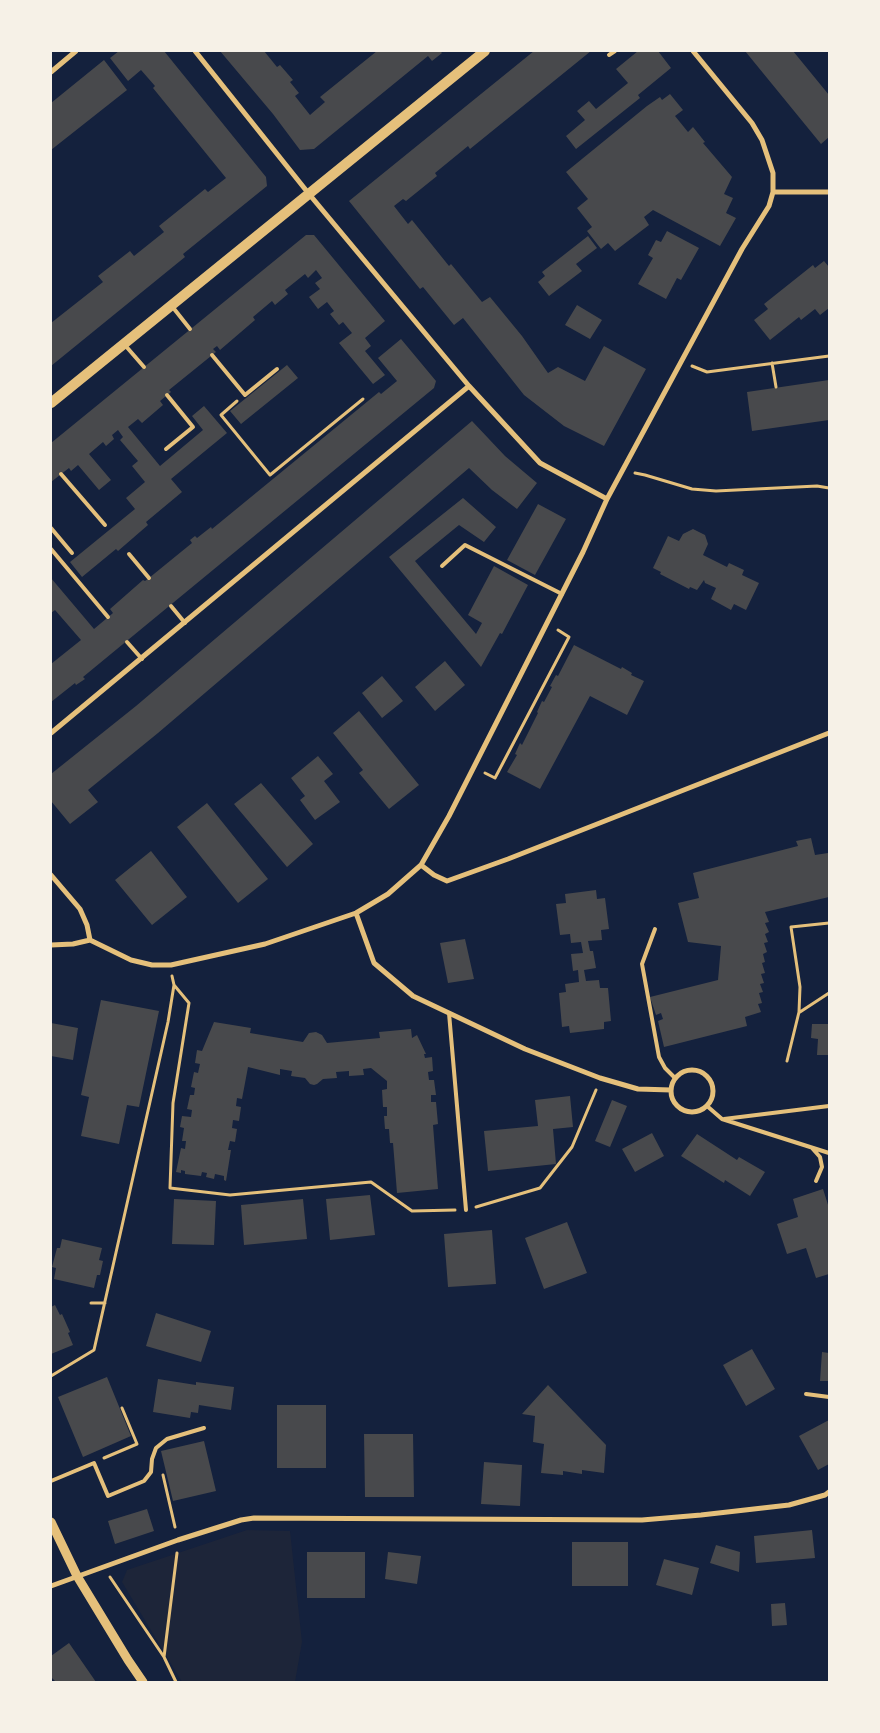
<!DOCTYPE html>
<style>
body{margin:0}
#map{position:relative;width:880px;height:1733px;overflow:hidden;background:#14213d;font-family:"Fira Sans",sans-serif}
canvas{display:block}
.frame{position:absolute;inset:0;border:52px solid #f6f1e7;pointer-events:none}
</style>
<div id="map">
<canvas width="880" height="1733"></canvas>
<div class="frame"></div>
</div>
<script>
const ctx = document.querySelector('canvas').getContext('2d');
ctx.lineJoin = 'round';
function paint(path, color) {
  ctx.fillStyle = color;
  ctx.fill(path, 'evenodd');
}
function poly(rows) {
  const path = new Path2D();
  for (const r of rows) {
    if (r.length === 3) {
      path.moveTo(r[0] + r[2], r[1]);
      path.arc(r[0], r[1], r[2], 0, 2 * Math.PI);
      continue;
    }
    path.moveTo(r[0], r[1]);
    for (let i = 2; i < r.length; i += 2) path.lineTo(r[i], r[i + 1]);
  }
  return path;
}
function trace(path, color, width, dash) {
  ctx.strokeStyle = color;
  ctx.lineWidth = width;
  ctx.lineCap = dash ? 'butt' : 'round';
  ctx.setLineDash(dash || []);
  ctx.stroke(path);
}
paint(poly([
 [247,1530,290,1531,302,1642,295,1682,182,1682,122,1582,127,1570]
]), '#1d2539');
paint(poly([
 [119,51,164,51,266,177,267,186,183,254,185,257,51,366,51,323,103,282,98,276,130,251,134,256,164,232,159,226,205,189,208,192,226,178,153,88,155,86,141,70,128,81,110,58],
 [220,51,264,51,277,67,280,65,293,80,290,82,299,93,295,96,310,115,325,102,320,97,377,51,440,51,442,53,432,61,428,56,314,149,300,150,273,114],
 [534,51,591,51,470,149,468,146,435,173,437,176,406,201,403,199,394,206,408,224,412,220,449,266,451,264,482,302,490,297,522,336,548,373,558,367,585,381,604,346,646,369,604,446,564,426,524,395,463,318,454,325,423,287,420,289,349,201],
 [638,51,658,51,671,68,638,95,640,98,576,149,566,136,585,120,577,111,589,101,596,109,628,83,616,69],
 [745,51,793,51,829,95,829,137,821,144],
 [104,60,127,90,51,150,51,103],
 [670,94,683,110,675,116,688,132,693,127,705,142,703,143,732,177,724,194,733,198,726,213,736,218,720,246,653,210,644,217,649,225,615,251,608,243,601,249,587,231,592,227,577,208,588,199,566,172,647,106,660,97,662,100],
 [667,231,699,248,681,280,677,278,666,299,638,284,653,258,648,255,656,240,661,242],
 [306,235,314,235,385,321,365,338,371,346,365,351,385,375,373,384,339,343,352,333,343,322,339,325,330,314,334,311,327,302,318,309,309,297,320,289,315,283,322,278,316,270,308,278,305,274,285,290,288,294,275,305,272,301,253,317,255,320,220,350,217,346,213,349,216,352,169,390,171,392,160,401,163,405,142,423,138,419,128,427,160,466,203,430,192,416,204,406,227,433,171,479,182,492,146,522,148,525,118,551,116,549,82,577,70,562,135,509,126,498,145,482,132,466,138,461,120,440,123,437,118,430,112,435,114,439,106,446,103,442,89,454,111,480,99,490,78,465,71,471,69,468,51,482,51,443],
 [588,236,597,248,576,264,582,271,549,296,538,282,545,276,542,272],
 [824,261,829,267,829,308,820,315,815,309,801,320,799,317,770,340,754,320,768,309,764,304,813,265,815,268],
 [577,305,602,320,590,339,565,325],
 [401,339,436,381,434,388,83,677,85,679,76,685,75,683,51,702,51,664,81,640,55,610,51,613,51,578,94,629,113,613,110,609,143,580,145,581,149,578,192,543,190,540,195,536,197,538,211,527,212,529,379,392,381,394,397,381,378,358],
 [287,365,298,378,241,424,230,411],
 [829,380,829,420,752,431,747,392],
 [472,421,505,456,537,483,517,509,492,490,469,468,158,733,88,790,98,802,70,824,51,801,51,774,136,706],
 [463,498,496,527,484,542,459,525,415,561,476,634,482,623,468,615,494,566,528,585,502,634,500,633,481,667,389,557],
 [538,504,566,519,535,575,507,560],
 [693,529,705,535,708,544,703,555,727,567,729,563,744,570,742,575,759,583,746,610,734,604,731,610,711,599,716,588,705,583,704,580,697,590,690,587,689,589,660,574,661,572,653,568,668,536,679,541,683,534],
 [574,645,621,669,622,667,632,673,631,675,644,681,627,715,590,696,540,789,507,772,517,755,515,754,520,743,522,745,538,713,537,712,542,701,544,702,552,687,550,686,556,675,558,676],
 [445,661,465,685,435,711,415,687],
 [382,676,403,701,382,718,362,693],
 [359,711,419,785,389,809,359,773,363,770,333,733],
 [318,756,333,774,324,781,340,802,315,820,300,800,305,796,291,778],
 [261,783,313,844,287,867,234,804],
 [207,803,268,879,238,903,177,827],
 [811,838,815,855,828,853,829,856,829,897,765,912,769,922,765,923,769,932,765,934,768,942,764,943,767,952,763,954,765,962,762,963,765,973,761,974,764,983,760,984,763,992,759,993,762,1003,758,1004,761,1012,745,1017,747,1026,664,1047,658,1021,663,1019,661,1013,656,1015,650,997,718,980,721,946,688,942,678,903,699,898,693,873,798,846,796,841],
 [151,851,187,897,152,925,115,880],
 [596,890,597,899,605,898,609,929,601,930,602,940,588,941,590,951,593,951,596,968,584,970,586,981,599,980,600,988,608,988,611,1021,604,1022,604,1029,570,1033,569,1026,562,1027,559,993,566,992,565,984,579,982,578,970,573,971,571,954,583,953,581,942,571,943,570,934,560,935,556,904,566,903,565,894],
 [465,939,474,979,448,983,440,943],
 [101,1000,159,1011,139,1107,127,1105,119,1144,81,1136,89,1097,81,1095],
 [214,1022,251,1028,250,1033,303,1042,309,1033,316,1032,322,1035,327,1043,380,1038,379,1032,411,1029,412,1038,417,1035,426,1054,424,1054,425,1058,432,1057,433,1071,428,1072,429,1080,434,1080,436,1095,431,1095,431,1102,436,1102,438,1124,433,1125,438,1189,397,1193,393,1143,390,1143,389,1129,385,1129,384,1116,387,1116,387,1107,383,1107,382,1090,387,1089,387,1081,371,1068,363,1069,364,1075,349,1076,349,1071,336,1072,337,1078,323,1079,317,1084,314,1085,310,1084,305,1078,291,1076,292,1071,280,1069,280,1075,248,1067,242,1099,237,1098,236,1106,241,1107,239,1121,233,1120,232,1128,237,1129,235,1142,230,1141,228,1150,231,1150,226,1181,224,1180,224,1176,215,1174,214,1179,206,1177,207,1173,202,1172,201,1176,185,1174,185,1171,181,1170,181,1173,176,1172,181,1148,185,1149,186,1141,182,1141,184,1128,180,1127,182,1116,191,1117,192,1110,187,1109,190,1095,194,1095,195,1088,191,1087,194,1072,198,1073,200,1064,195,1063,197,1050,202,1051],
 [51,1023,78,1028,73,1060,51,1056],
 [812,1024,829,1024,829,1055,817,1055,818,1039,811,1038],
 [570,1096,573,1127,553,1129,556,1164,488,1171,484,1131,538,1126,535,1100],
 [612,1100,627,1106,610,1147,595,1141],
 [652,1133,664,1156,635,1172,622,1149],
 [697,1134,737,1160,739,1157,765,1172,750,1196,725,1180,724,1183,681,1156],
 [823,1189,829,1208,829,1274,816,1278,806,1248,787,1254,777,1224,798,1217,793,1199],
 [370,1195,375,1235,330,1240,326,1199],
 [174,1199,216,1201,214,1245,172,1244],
 [303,1199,307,1239,244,1245,241,1205],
 [567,1222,587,1273,544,1289,525,1238],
 [492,1230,496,1284,448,1287,444,1234],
 [62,1239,102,1248,99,1260,103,1261,100,1275,97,1275,94,1288,54,1279,56,1268,52,1267,57,1248,60,1248],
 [55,1305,60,1315,62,1314,70,1332,68,1333,73,1345,51,1354,51,1307],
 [156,1313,211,1331,201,1362,146,1346],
 [752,1349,775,1389,746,1406,723,1365],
 [822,1352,829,1353,829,1381,820,1381],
 [107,1377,131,1436,83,1457,58,1397],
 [158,1379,196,1385,196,1382,234,1387,231,1410,199,1405,198,1413,191,1412,190,1418,153,1412],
 [548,1385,606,1445,604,1473,582,1470,582,1474,563,1471,563,1475,541,1473,544,1444,533,1442,535,1416,522,1414],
 [277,1405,326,1405,326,1468,277,1468],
 [829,1420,829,1464,818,1470,799,1436],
 [364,1434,413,1434,414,1497,365,1497],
 [204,1441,216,1491,173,1501,161,1451],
 [484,1462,522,1465,520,1506,481,1504],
 [147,1509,154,1531,115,1544,108,1521],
 [812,1530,815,1558,756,1563,754,1536],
 [572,1542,628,1542,628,1586,572,1586],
 [716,1545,740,1552,739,1572,710,1563],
 [307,1552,365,1552,365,1598,307,1598],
 [388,1552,421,1556,417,1584,385,1579],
 [664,1559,699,1568,692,1595,656,1585],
 [785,1603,787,1625,772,1626,771,1604],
 [69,1643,96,1682,56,1682,51,1677,51,1656]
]), '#48494c');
trace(poly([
 [772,363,776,387],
 [692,366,707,372,829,356],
 [237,401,221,415,270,475,363,399],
 [635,473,645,475,692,489,716,491,817,486,829,488],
 [485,773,495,778,569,637,558,630],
 [174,985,189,1003,173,1103,170,1188,230,1195,371,1182,412,1211,455,1210],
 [800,1012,829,993],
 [787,1061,799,1012,800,987,791,927,829,923],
 [476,1207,540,1188,572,1147,596,1090],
 [91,1303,105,1303],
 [51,1376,94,1350,168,1022,174,985,172,976],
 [104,1458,137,1444,122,1408],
 [163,1475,175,1527],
 [110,1577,164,1657,176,1682],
 [164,1657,177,1553]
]), '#e5c07b', 3);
trace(poly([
 [609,55,615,51],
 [171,305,190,329],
 [124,344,144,367],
 [212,355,245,395,277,369],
 [166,449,193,427,167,395],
 [61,474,105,525],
 [51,528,72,553],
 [51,549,108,617],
 [129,554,149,578],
 [442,566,465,545,562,594],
 [171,606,185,623],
 [127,642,142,659],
 [655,929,642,964,659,1057,665,1068,675,1078],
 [449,1013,466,1210],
 [707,1106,722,1119,829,1153],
 [724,1119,829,1106],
 [812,1148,820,1157,822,1167,816,1181],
 [806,1394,829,1397],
 [51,1481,94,1463,108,1496,144,1481,151,1472,152,1459,156,1448,167,1439,204,1428]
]), '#e5c07b', 4);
trace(poly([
 [195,51,309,194,469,386,540,463,607,499],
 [51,72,76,51],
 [773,192,829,192],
 [51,733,469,386],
 [421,865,434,875,447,881,508,859,829,733],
 [51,875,80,909,87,925,90,940],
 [356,913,374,963,413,996,525,1049,600,1078,638,1089,671,1090],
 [51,945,73,944,90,940,131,960,152,965,171,965,265,944,356,913,388,894,421,865,449,816,583,552,607,499,742,249,769,206,773,192,773,173,762,140,752,123,693,51],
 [692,1091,21],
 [51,1586,178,1540,241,1520,254,1518,642,1520,701,1515,789,1505,825,1495,829,1492]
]), '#e5c07b', 5);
trace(poly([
 [51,1522,77,1576,128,1660,143,1682]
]), '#e5c07b', 9);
trace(poly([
 [51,403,485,51]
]), '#e5c07b', 10);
</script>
